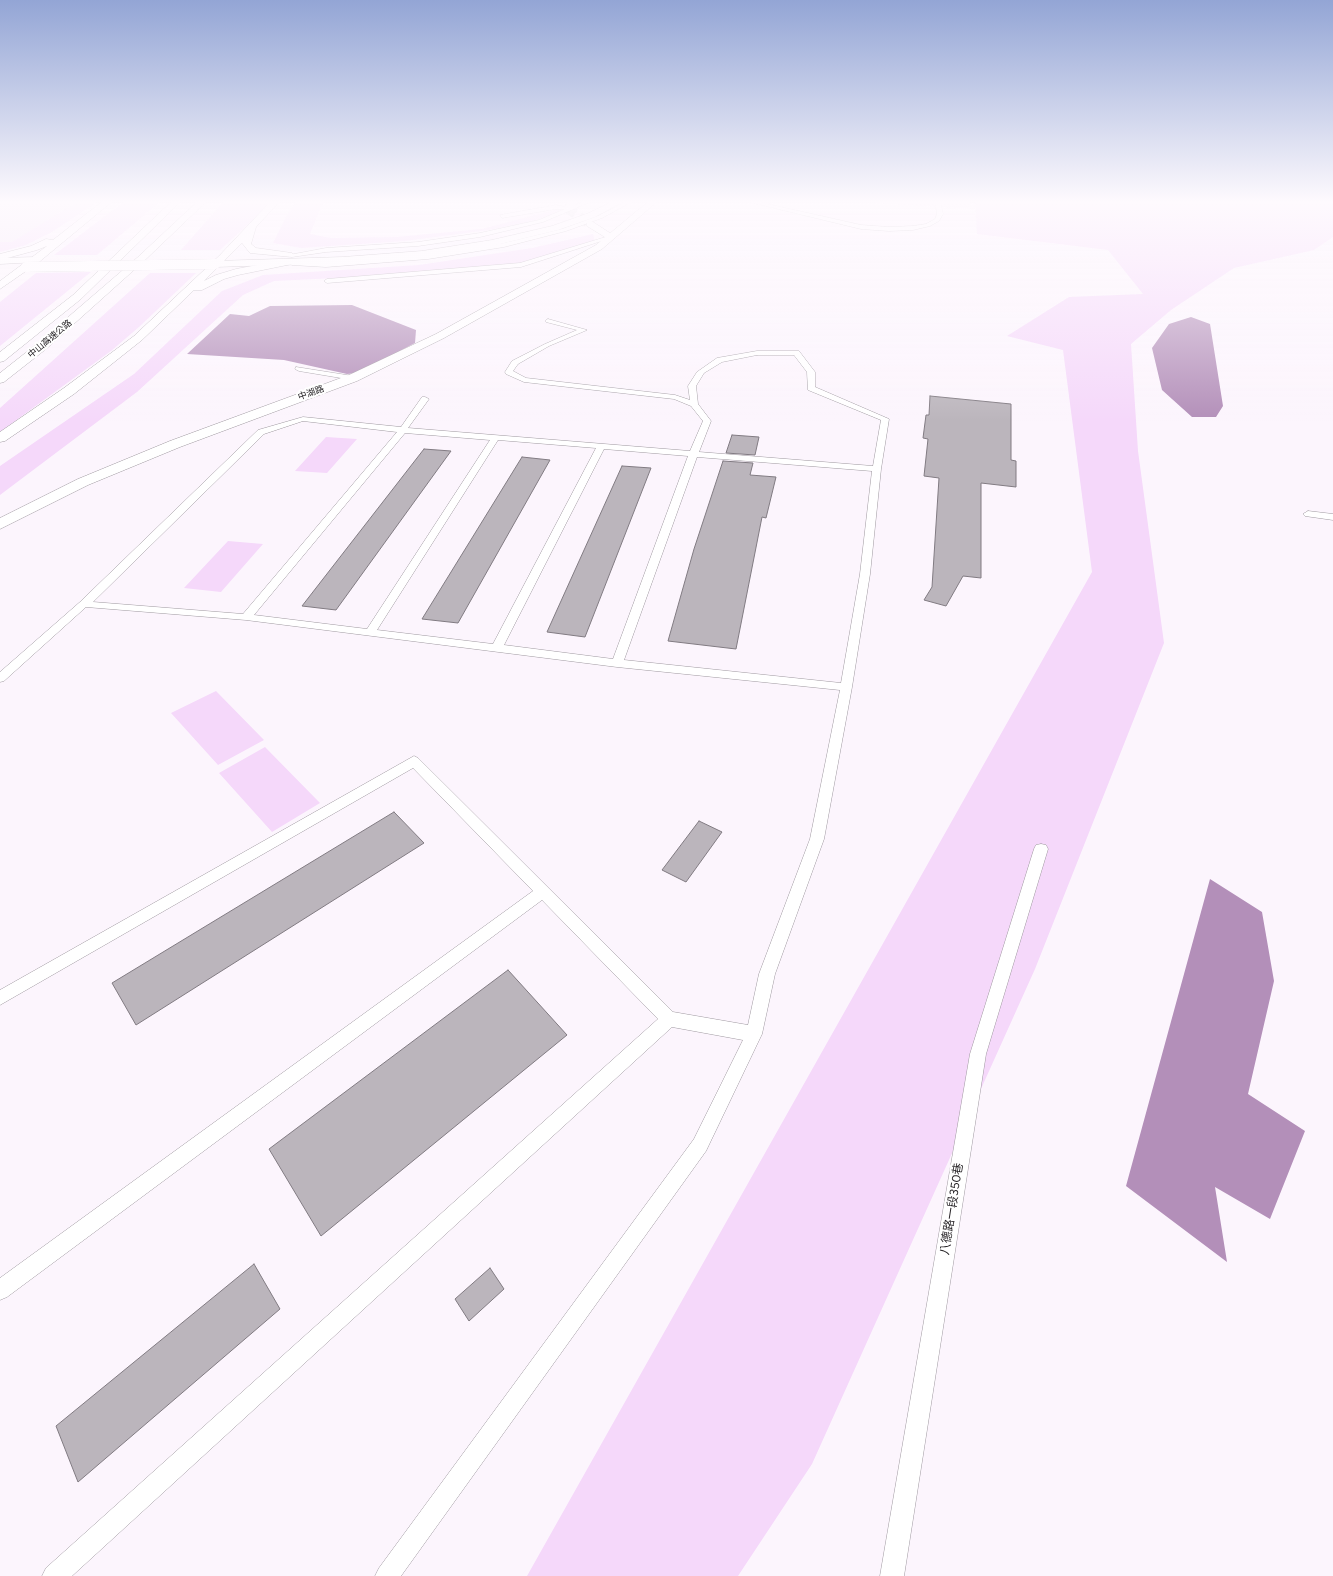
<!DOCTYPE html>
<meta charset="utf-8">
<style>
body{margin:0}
canvas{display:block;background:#fcf5fd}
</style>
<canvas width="1333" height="1576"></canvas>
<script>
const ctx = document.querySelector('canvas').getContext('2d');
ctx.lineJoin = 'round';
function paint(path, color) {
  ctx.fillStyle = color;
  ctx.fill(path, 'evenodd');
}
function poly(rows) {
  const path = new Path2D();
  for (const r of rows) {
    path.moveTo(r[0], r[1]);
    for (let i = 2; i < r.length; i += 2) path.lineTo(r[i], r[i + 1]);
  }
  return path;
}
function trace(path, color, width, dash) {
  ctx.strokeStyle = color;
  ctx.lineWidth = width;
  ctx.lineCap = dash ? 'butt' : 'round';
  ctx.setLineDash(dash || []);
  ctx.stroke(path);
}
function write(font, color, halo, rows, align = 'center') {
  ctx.font = font + ' Figtree,"Noto Sans TC",sans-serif';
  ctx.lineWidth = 4;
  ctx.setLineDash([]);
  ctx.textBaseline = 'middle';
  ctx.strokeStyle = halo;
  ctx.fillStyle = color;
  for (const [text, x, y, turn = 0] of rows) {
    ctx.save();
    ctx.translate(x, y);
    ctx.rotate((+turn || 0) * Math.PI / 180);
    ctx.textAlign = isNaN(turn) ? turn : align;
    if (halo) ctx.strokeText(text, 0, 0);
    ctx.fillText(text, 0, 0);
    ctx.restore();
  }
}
paint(poly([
 [0,200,80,200,0,250],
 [837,200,969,200,970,209]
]), '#f3e7f5');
paint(poly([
 [80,200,100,200,52,232,26,245,0,252,0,242,12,242],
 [126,200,162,200,97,255,54,255],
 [225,200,271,200,266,208,220,250,181,250],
 [297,200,324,200,310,234,331,238,396,237,482,229,554,210,565,210,533,221,489,230,405,241,301,248,273,243,287,215],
 [975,200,1333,200,1333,237,1314,250,1234,268,1171,310,1131,344,1138,451,1164,643,1035,969,812,1464,738,1576,527,1576,1092,572,1063,350,1007,336,1069,297,1143,294,1108,250,977,234],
 [593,234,595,242,521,263,401,275,274,281,243,295,137,392,0,495,0,466,134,374,222,291,263,275,419,265,532,248],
 [91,272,0,346,0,302,36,273],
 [150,273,196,273,139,327,111,351,0,432,0,408],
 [326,437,357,439,327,473,295,471],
 [228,541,263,544,221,592,184,588],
 [216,691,264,740,218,765,171,713],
 [265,747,320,803,272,832,219,773]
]), '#f5d8fa');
paint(poly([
 [352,305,416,330,415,343,358,373,347,374,284,360,187,354,230,314,249,316,270,306],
 [1191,317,1210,324,1223,406,1216,417,1192,417,1162,390,1152,348,1169,324],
 [1210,879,1262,912,1274,981,1248,1094,1305,1131,1270,1219,1215,1187,1227,1262,1126,1186]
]), '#b38fb9');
const building = poly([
 [930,396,1011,404,1011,460,1016,461,1016,487,981,483,981,578,963,576,946,606,924,600,932,587,939,478,924,476,928,439,923,438,926,415,929,415,930,396],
 [732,435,759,437,755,455,726,453,732,435],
 [424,449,451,451,336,610,302,606,424,449],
 [522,457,550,460,458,623,422,619,522,457],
 [723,461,753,463,750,475,776,477,766,518,762,517,736,649,668,641,694,549,723,461],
 [622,466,651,468,585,637,547,632,622,466],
 [394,812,424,843,136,1025,112,983,394,812],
 [699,821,722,832,686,882,662,870,699,821],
 [508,970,567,1035,321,1236,269,1149,508,970],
 [254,1264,280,1309,78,1482,56,1426,254,1264],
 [490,1268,504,1289,469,1321,455,1299,490,1268]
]);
paint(building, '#bbb5bc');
trace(building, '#817b82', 1);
trace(poly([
 [567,208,590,224]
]), '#d1cbd2', 10, [10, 5]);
const service = poly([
 [0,200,41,200,39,201,0,200],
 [588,200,595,200,543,222,480,237,418,246,326,252,292,257,289,255,326,248,418,242,480,233,539,220,565,209,556,209,502,218,500,215,556,205,569,208,588,200],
 [629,200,635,200,602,218,566,231,504,247,428,259,326,267,292,265,289,263,292,261,326,263,428,255,504,243,562,229,598,216,629,200],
 [741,200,750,200,861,225,889,227,913,226,926,224,935,219,937,214,935,200,940,200,943,214,939,221,930,226,913,230,889,231,861,229,741,200],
 [609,236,614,237,521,267,327,283,324,281,327,279,520,263,609,236],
 [548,319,587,330,549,346,518,364,513,371,526,378,675,395,690,400,688,386,697,372,717,358,757,351,799,351,815,372,815,387,889,419,881,469,870,574,852,687,824,839,775,974,762,1034,706,1151,401,1576,375,1576,379,1568,694,1139,743,1040,672,1027,72,1576,42,1576,46,1568,658,1019,542,900,7,1297,0,1300,0,1278,533,891,413,768,0,1005,0,990,414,756,418,758,673,1012,748,1025,759,974,810,839,840,690,617,667,246,620,86,607,4,681,0,682,0,672,80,602,258,430,303,417,401,427,422,397,425,397,429,399,408,428,690,451,703,421,691,406,674,399,524,382,506,374,505,372,512,361,545,344,577,330,546,322,546,320,548,319],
 [757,355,794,355,807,372,808,390,881,420,873,466,699,452,711,421,698,404,696,386,704,373,722,362,757,355],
 [303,421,397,432,243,614,93,602,264,434,303,421],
 [405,433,490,440,367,629,254,615,405,433],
 [498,440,596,448,493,644,377,630,498,440],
 [604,449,688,456,613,659,504,645,604,449],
 [697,457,872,471,860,574,841,683,624,660,697,457],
 [296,367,353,376,357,378,353,380,299,371,295,369,296,367],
 [1308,511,1333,514,1333,520,1305,516,1303,514,1308,511],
 [1041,844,1046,845,1048,849,986,1054,904,1576,880,1576,970,1054,1034,849,1036,845,1041,844]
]);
const minor = poly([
 [570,200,581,200,570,210,564,210,563,208,570,200],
 [590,221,593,222,616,237,611,240,608,239,587,226,587,222,590,221]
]);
const tertiary = poly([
 [615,200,626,200,595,217,558,230,492,246,422,257,343,263,215,267,210,264,215,261,343,257,422,251,492,240,552,226,589,213,615,200],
 [650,200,659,200,602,249,444,338,357,381,180,447,88,485,0,529,0,518,78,479,170,441,349,375,436,334,596,245,650,200],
 [36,257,39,258,41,260,39,262,0,264,0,258,36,257]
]);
const motorway = poly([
 [104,200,114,200,39,262,0,289,0,281,47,246,37,250,0,260,0,254,31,246,46,239,53,240,104,200],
 [173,200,182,200,81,299,4,361,0,362,0,352,73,295,173,200],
 [199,200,208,200,144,261,46,349,4,382,0,383,0,373,38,343,138,257,199,200],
 [272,200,281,200,256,227,251,244,256,248,292,253,294,255,292,257,250,253,242,243,204,281,216,275,236,269,289,259,294,262,292,264,238,275,224,279,202,290,194,290,142,340,74,394,5,441,0,442,0,432,64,388,134,336,220,255,272,200]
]);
trace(service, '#9f99a0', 1);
trace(minor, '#9f99a0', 1);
trace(tertiary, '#9f99a0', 1);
trace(motorway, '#9f99a0', 1);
paint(service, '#fff');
paint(minor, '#fff');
paint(tertiary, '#fff');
paint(motorway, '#fff');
const tertiaryBridge = poly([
 [26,267,215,264]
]);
trace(tertiaryBridge, '#9f99a0', 10, []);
trace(tertiaryBridge, '#fff', 10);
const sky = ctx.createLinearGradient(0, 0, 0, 421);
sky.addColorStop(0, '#93a5d5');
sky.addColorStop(0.48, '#fefafe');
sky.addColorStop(1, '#fefafe00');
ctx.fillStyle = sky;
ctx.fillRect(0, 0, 1333, 421);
write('9px', '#272427', '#fff', [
 ["中山高速公路",50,339,-40],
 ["中湖路",311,393,-20]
]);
write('12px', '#272427', '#fff', [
 ["八德路一段350巷",952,1209,-81]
]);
</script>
